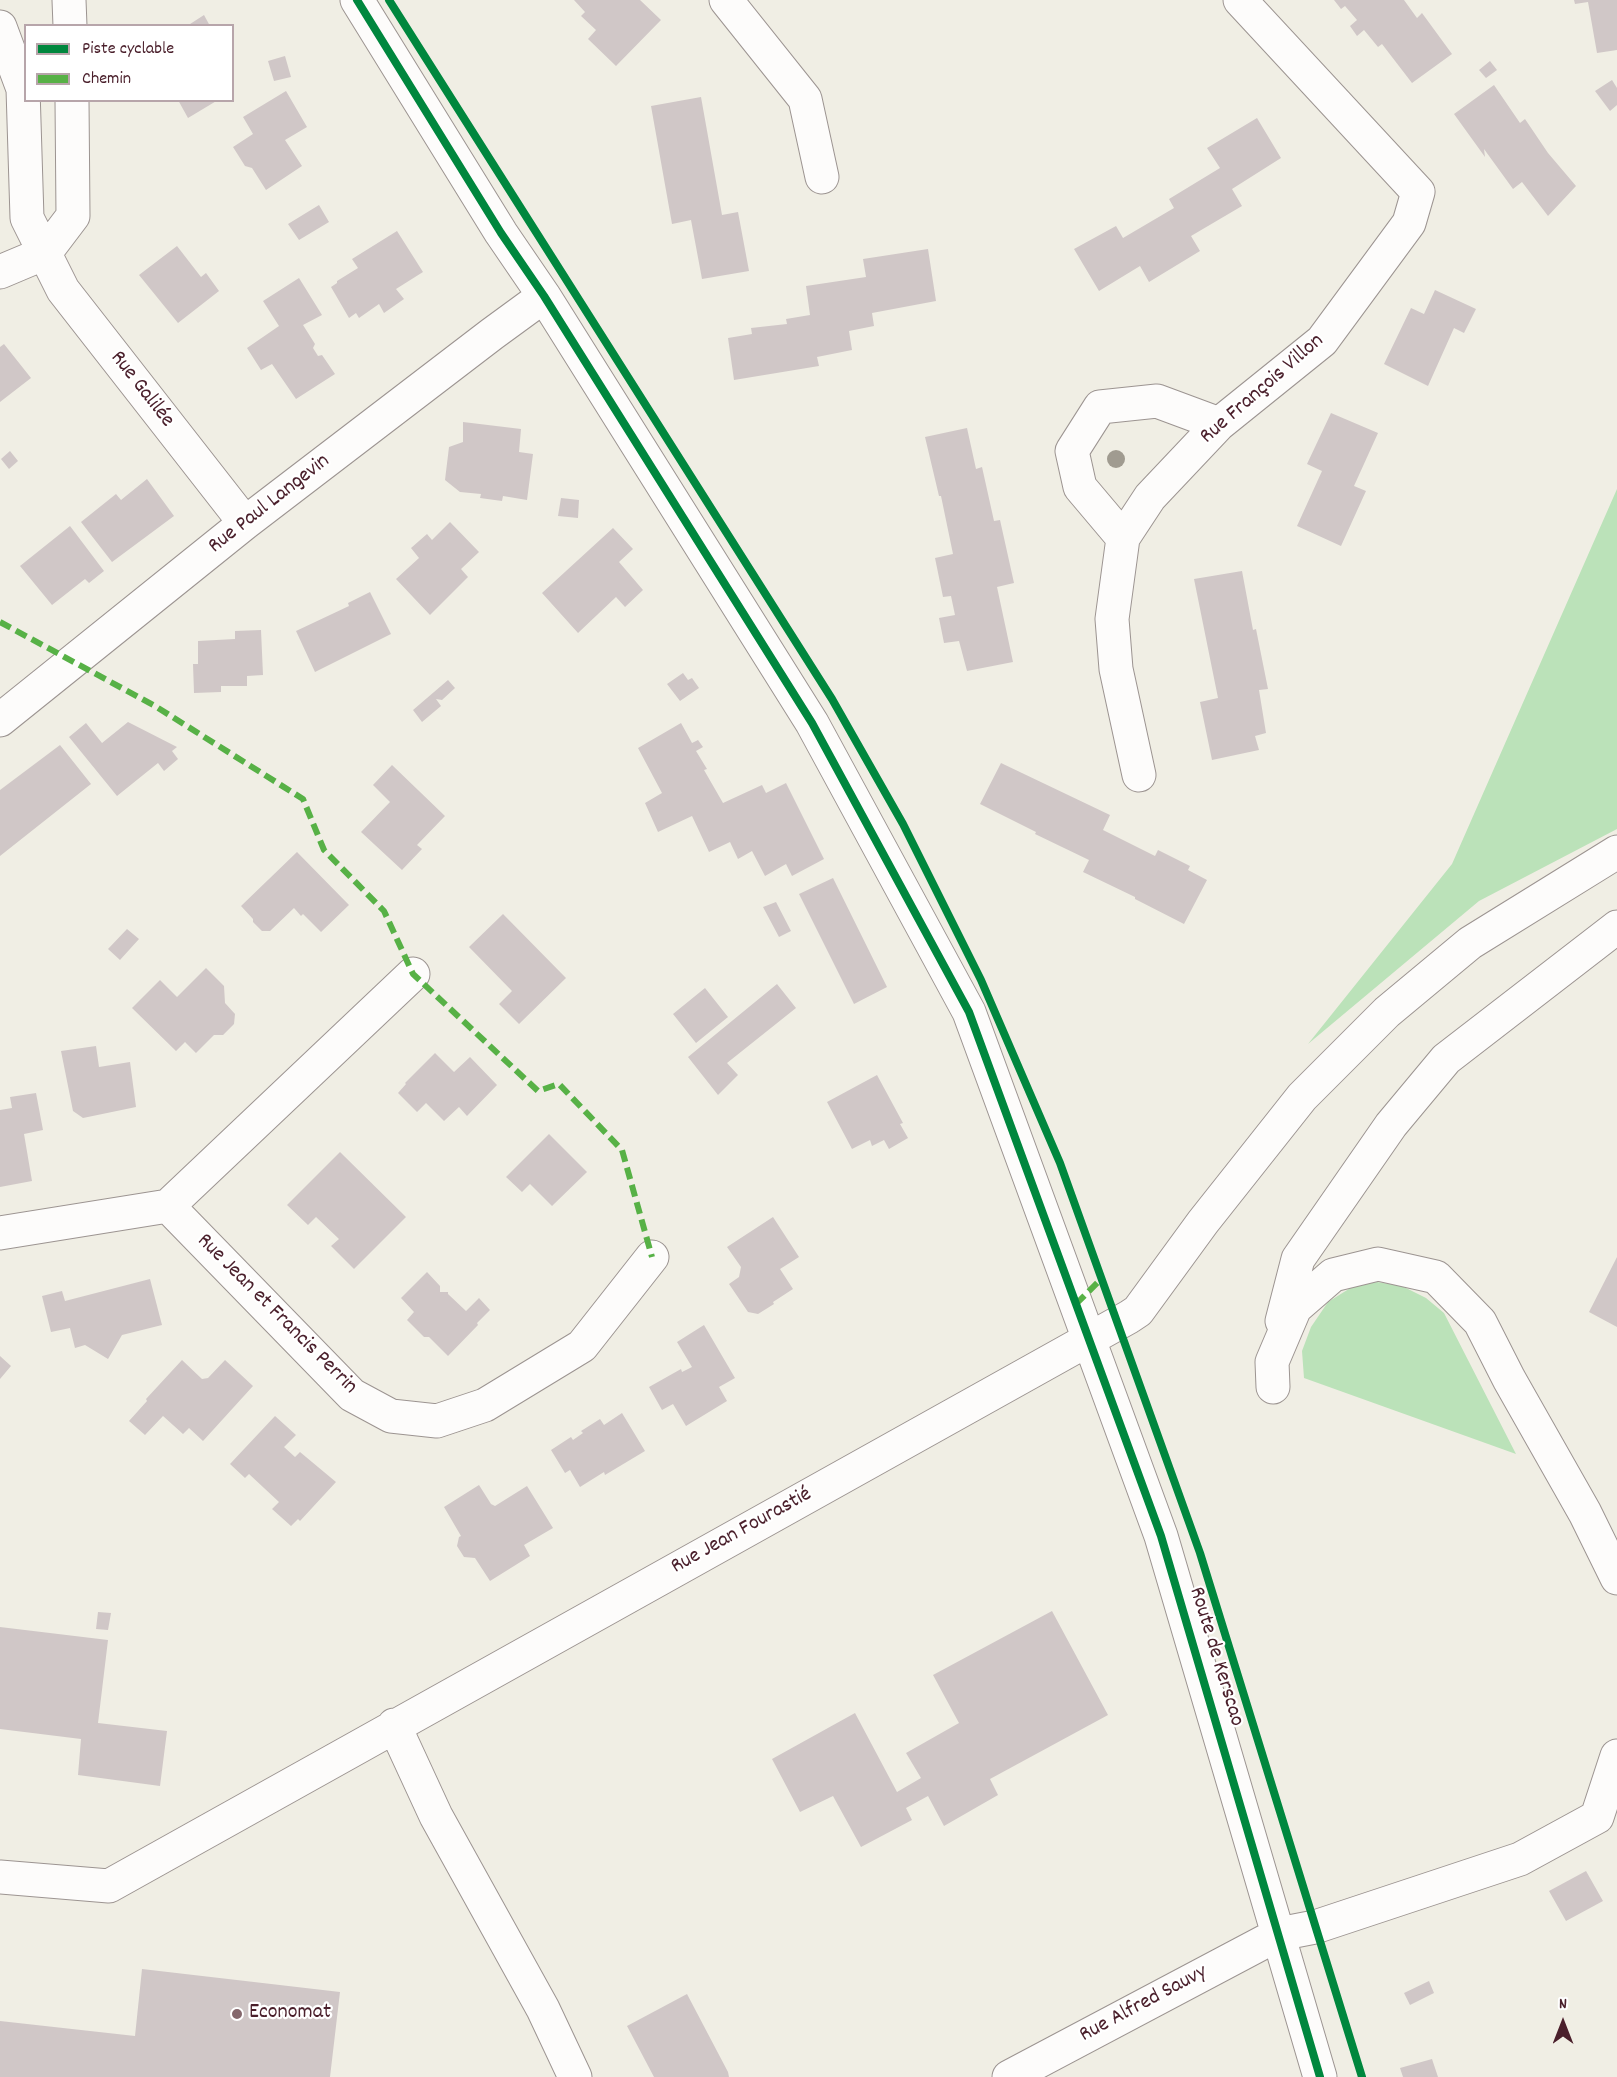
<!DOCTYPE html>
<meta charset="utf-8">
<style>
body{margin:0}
#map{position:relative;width:1617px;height:2077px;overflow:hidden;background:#f0eee4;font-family:Dekko,sans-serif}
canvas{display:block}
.legend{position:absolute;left:24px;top:24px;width:210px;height:78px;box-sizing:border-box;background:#fff;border:2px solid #b7a5aa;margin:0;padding:8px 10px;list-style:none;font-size:18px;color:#4a1f2b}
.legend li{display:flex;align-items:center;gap:12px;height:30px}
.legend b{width:30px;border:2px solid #b7a5aa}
.north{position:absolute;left:1533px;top:1993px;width:60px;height:60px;-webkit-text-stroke:4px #fff;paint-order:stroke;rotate:0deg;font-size:16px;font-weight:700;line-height:24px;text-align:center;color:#4a1f2b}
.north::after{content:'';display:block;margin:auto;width:21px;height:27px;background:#4a1f2b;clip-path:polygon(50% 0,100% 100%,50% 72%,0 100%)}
</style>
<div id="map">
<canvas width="1617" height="2077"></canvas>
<ul class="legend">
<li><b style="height:8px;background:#00873e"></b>Piste cyclable</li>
<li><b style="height:8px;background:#57b146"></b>Chemin</li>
</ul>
<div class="north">N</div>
</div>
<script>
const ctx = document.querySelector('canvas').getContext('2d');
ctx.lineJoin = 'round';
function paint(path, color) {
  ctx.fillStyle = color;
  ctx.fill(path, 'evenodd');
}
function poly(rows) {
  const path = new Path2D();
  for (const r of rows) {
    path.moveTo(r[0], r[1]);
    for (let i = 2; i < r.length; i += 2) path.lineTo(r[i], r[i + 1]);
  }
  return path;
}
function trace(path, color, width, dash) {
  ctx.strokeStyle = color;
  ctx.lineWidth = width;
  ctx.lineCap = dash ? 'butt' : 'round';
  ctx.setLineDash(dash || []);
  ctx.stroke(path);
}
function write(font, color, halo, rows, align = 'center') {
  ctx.font = font + ' Dekko,sans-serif';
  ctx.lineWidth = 4.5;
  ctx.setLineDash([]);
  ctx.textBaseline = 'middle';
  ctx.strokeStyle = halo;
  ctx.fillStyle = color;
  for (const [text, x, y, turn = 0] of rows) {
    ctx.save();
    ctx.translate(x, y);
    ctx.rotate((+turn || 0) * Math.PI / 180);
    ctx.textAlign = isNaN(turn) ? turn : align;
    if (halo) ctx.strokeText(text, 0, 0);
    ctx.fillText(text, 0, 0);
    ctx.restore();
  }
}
paint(poly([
 [1617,489,1617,829,1479,901,1308,1044,1452,864],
 [1377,1282,1402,1286,1426,1298,1444,1313,1516,1454,1304,1378,1302,1351,1311,1327,1328,1302,1352,1287]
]), '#bbe2b9');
paint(poly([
 [574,0,640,0,661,20,616,66,588,39,596,30,581,16,585,12],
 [1334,0,1404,0,1417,18,1422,13,1452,54,1412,83,1382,44,1378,47,1364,30,1357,36,1350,26,1357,20,1345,6,1341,9],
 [1574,0,1617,0,1617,50,1597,53,1588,2,1575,4],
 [204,15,210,26,187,26],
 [285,56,291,77,274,81,268,61],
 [1490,61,1497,70,1486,78,1479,70],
 [1612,80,1617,88,1617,105,1610,111,1595,91],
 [1494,85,1520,123,1525,119,1548,153,1576,186,1548,216,1522,182,1513,189,1484,149,1485,157,1454,114],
 [286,91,307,127,285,140,302,166,266,190,252,168,245,166,233,147,253,134,243,117],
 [701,97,722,215,738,212,749,271,702,279,691,220,672,224,651,106],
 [178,100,218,100,188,118],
 [1257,118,1281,158,1232,189,1242,206,1191,236,1200,251,1149,282,1140,266,1099,291,1074,249,1116,226,1123,238,1174,208,1169,199,1220,168,1207,148],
 [319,205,329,222,299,240,288,224],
 [397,231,423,272,396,289,404,299,384,313,379,304,359,318,356,313,349,318,331,287,337,283,337,281,358,268,352,259],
 [177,246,201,277,206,273,219,291,178,323,139,275],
 [928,249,936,301,872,313,874,326,849,331,852,350,817,357,819,366,734,380,728,338,752,334,751,328,787,324,786,319,810,315,806,286,866,277,863,259],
 [299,278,322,315,303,325,315,344,313,348,318,356,322,355,335,374,296,399,272,364,261,370,247,348,279,326,263,301],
 [1435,290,1476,309,1464,333,1454,328,1428,386,1384,364,1411,308,1424,314],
 [4,344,31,378,0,402,0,347],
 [1331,413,1378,433,1354,486,1366,491,1341,546,1297,526,1322,471,1307,464],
 [463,422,521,429,519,452,533,454,527,500,503,496,502,501,480,498,481,494,460,492,445,480,449,447,463,442],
 [967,428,976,469,982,467,994,521,1000,520,1014,583,997,587,1013,662,967,671,959,641,944,643,939,618,955,615,951,596,943,597,935,558,953,554,941,496,939,496,925,437],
 [10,451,18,461,9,469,1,459],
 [147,479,174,516,112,562,81,522,116,494,121,500],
 [561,498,579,500,578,518,558,516],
 [450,522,479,552,461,569,468,577,430,615,396,579,419,558,411,548,427,534,432,540],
 [70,526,104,571,89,583,85,579,52,605,20,566],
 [613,528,633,549,619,562,643,590,625,607,616,597,578,633,542,593],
 [1242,571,1253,630,1256,629,1268,689,1259,690,1266,733,1255,736,1259,750,1212,760,1200,702,1218,698,1194,579],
 [370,592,391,634,315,672,296,631,349,606,348,603],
 [261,630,263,675,247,676,247,686,221,686,221,692,194,693,193,664,198,664,198,641,235,639,235,631],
 [683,673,688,680,692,678,699,688,680,701,667,684],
 [448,680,455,688,442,700,436,699,441,706,422,722,413,710],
 [128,722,177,747,172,751,178,759,164,771,158,763,117,796,69,737,86,723,102,743],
 [681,723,692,743,698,740,703,747,696,751,707,769,704,770,723,803,762,785,766,793,786,783,824,859,792,876,786,864,765,876,752,851,738,859,730,842,709,852,692,816,658,832,645,803,662,793,638,748],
 [60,745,91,784,0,856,0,790],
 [1001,763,1110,815,1103,830,1155,856,1158,850,1190,866,1188,870,1207,880,1184,924,1135,899,1135,897,1083,872,1089,860,1035,834,1036,832,980,804],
 [392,765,445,816,417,845,422,849,402,870,361,832,390,802,373,785],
 [297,852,349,905,321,932,303,914,301,916,294,908,270,931,262,931,253,922,253,919,241,906],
 [833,878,887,987,854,1004,799,894],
 [776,902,791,931,779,937,763,907],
 [503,914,566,978,519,1024,499,1004,512,991,469,947],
 [127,929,139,939,120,960,108,949],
 [206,968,224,986,225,1003,235,1014,234,1024,223,1035,214,1035,196,1053,185,1042,176,1051,132,1008,160,980,177,997],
 [777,984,796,1008,727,1063,738,1075,718,1095,688,1057],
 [705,988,728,1017,696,1043,673,1014],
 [96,1046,99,1067,130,1062,136,1107,83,1118,73,1111,61,1051],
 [435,1053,454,1072,470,1057,497,1085,467,1116,459,1107,444,1121,426,1103,417,1112,398,1093,406,1084,405,1083],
 [877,1075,903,1123,900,1124,908,1138,889,1149,884,1140,872,1146,870,1140,852,1149,827,1102],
 [36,1093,43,1130,24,1134,32,1181,0,1187,0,1110,12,1108,10,1097],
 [549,1134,587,1172,552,1206,530,1184,522,1192,506,1177],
 [340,1152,406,1217,354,1269,331,1246,339,1239,316,1217,308,1225,287,1205],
 [773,1217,799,1257,780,1269,793,1289,773,1302,774,1304,758,1314,748,1312,729,1284,739,1277,741,1267,727,1247],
 [1617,1257,1617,1327,1589,1312],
 [427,1272,440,1286,440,1292,448,1292,448,1294,466,1311,479,1298,490,1310,477,1323,478,1325,448,1356,429,1337,424,1337,407,1320,414,1312,401,1298],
 [150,1279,162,1325,122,1335,108,1359,85,1345,75,1348,70,1328,51,1332,42,1296,62,1291,65,1301],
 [704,1325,735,1378,719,1387,727,1401,686,1426,673,1404,662,1410,649,1387,681,1369,682,1372,692,1367,677,1342],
 [0,1356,11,1366,0,1379],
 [182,1360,202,1379,208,1378,225,1360,253,1386,203,1441,189,1428,183,1434,163,1416,145,1435,129,1421,147,1401,146,1399],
 [622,1413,645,1451,605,1475,604,1472,580,1487,570,1470,565,1473,551,1450,571,1437,573,1440,583,1433,581,1431,600,1419,604,1425],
 [275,1416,296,1435,284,1447,295,1457,300,1452,336,1482,300,1521,298,1519,291,1526,272,1509,279,1502,249,1474,245,1478,230,1464],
 [479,1485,491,1504,495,1506,527,1486,553,1528,524,1545,530,1556,490,1581,475,1558,464,1557,457,1546,459,1537,461,1536,444,1507],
 [1052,1611,1108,1715,990,1779,998,1795,944,1826,928,1796,906,1808,912,1820,861,1847,833,1796,800,1812,772,1759,855,1713,897,1792,921,1778,906,1753,959,1723,933,1675],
 [98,1612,111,1613,108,1630,96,1629],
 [0,1627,108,1640,98,1723,167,1731,160,1786,78,1775,81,1739,0,1729],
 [1586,1871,1603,1901,1566,1921,1549,1891],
 [142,1969,340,1992,330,2077,0,2077,0,2021,135,2036],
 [1429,1981,1434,1993,1410,2005,1404,1993],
 [687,1994,728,2072,729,2077,654,2077,627,2026],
 [1432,2059,1438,2077,1403,2077,1400,2068]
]), '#d0c7c7');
const minor = poly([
 [69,0,70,26],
 [357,0,501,233,544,296,812,723,969,1012,1161,1536,1320,2077],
 [726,0,805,99,822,177],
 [0,27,23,89,27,218,63,290,245,523],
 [0,272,45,253,73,216,72,100],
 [1123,538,1080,487,1072,451,1100,407,1157,401,1219,424],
 [0,720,245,523,492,334,544,296],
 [1139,775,1116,669,1112,619,1123,538,1150,497,1219,424,1322,341,1409,223,1418,192,1240,0],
 [168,1206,413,974],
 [0,1233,168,1206,352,1395,391,1416,437,1421,485,1405,582,1346,652,1257],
 [1282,1321,1298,1259,1391,1125,1446,1059,1617,927],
 [1273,1387,1272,1362,1295,1308,1333,1275,1378,1264,1436,1277,1480,1322,1509,1379,1585,1513,1617,1578],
 [394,1725,436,1816,543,2009,575,2077],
 [0,1877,109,1886,1129,1317,1138,1311,1203,1222,1302,1097,1387,1012,1470,943,1617,852],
 [1009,2077,1279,1934,1315,1927,1520,1859,1597,1817,1617,1756]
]);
trace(minor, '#9c9491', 35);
trace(minor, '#fdfcfb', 33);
trace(poly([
 [0,622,155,706,303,799,324,850,384,911,413,974,538,1091,559,1084,622,1150,652,1257],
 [1076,1304,1101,1279]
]), '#57b146', 6, [12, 6]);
trace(poly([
 [357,0,501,233,544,296,812,723,969,1012,1161,1536,1320,2077],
 [389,0,832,699,903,824,981,980,1060,1163,1200,1553,1362,2077]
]), '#00873e', 8);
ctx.fillStyle = '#a09b90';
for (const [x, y] of [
 [1116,459]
]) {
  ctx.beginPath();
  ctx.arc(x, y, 9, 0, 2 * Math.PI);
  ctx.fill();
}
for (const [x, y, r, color] of [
 [237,2014,6,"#84676c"]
]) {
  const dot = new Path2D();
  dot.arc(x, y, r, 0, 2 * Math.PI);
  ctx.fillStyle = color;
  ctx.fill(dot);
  trace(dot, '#fff', 2);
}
write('22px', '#4a1f2b', '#fff', [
 ["Rue Galilée",141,390,52],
 ["Rue François Villon",1263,390,-41],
 ["Rue Paul Langevin",270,505,-38],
 ["Rue Jean et Francis Perrin",276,1315,45],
 ["Rue Jean Fourastié",742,1532,-29],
 ["Route de Kerscao",1215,1657,73],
 ["Rue Alfred Sauvy",1144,2005,-28]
]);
write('22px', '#4a1f2b', '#fff', [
 ["Economat",249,2014]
], 'left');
</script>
